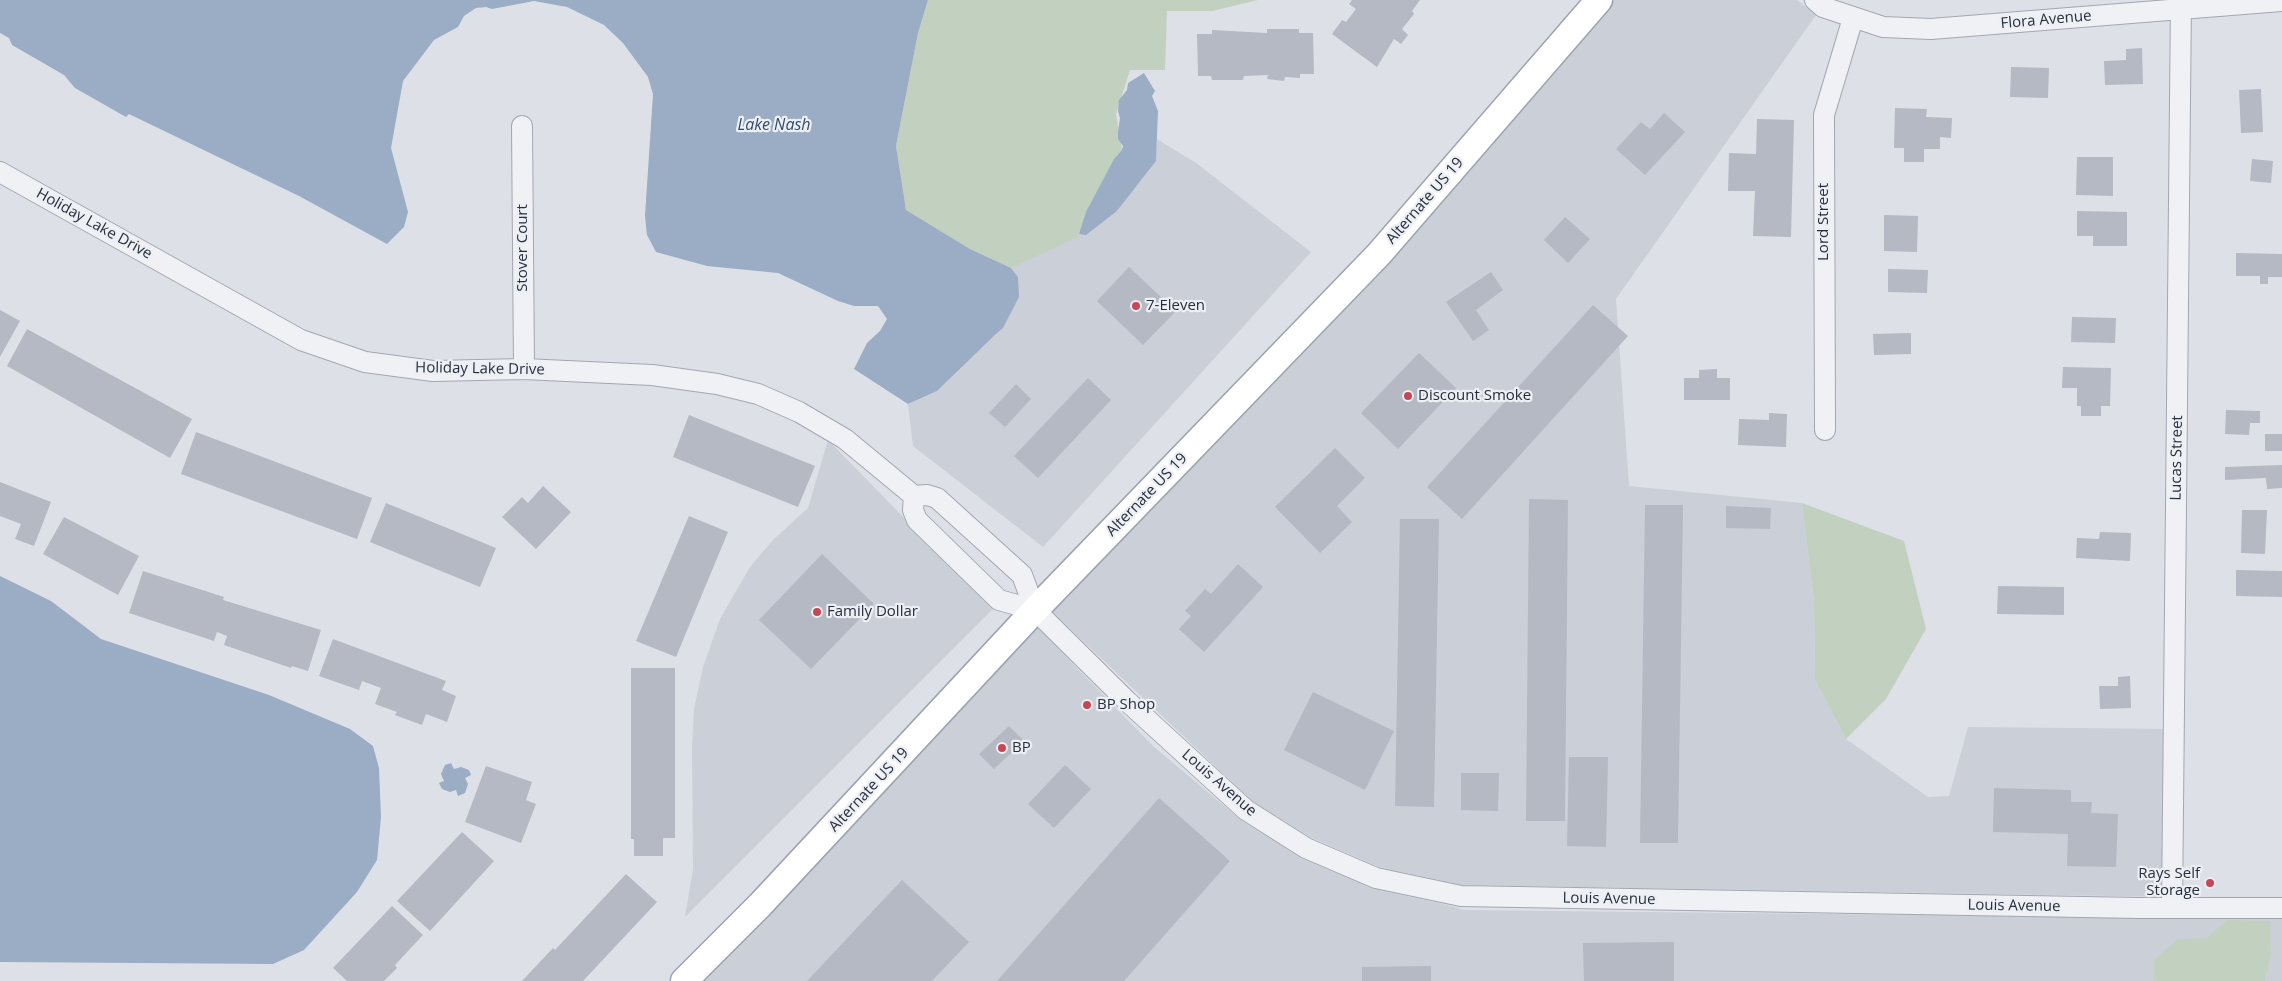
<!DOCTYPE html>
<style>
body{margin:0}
canvas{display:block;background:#dde0e6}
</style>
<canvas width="2282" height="981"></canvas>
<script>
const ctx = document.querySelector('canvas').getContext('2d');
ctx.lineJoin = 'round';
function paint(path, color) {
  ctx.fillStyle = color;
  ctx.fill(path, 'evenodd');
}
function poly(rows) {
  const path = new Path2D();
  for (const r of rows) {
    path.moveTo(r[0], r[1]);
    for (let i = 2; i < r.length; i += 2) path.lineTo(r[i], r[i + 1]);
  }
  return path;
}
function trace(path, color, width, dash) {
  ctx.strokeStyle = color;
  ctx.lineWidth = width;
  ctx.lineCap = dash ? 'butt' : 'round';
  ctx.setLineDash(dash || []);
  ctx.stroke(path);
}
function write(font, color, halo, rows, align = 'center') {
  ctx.font = font + ' "Open Sans",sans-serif';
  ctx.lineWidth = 4.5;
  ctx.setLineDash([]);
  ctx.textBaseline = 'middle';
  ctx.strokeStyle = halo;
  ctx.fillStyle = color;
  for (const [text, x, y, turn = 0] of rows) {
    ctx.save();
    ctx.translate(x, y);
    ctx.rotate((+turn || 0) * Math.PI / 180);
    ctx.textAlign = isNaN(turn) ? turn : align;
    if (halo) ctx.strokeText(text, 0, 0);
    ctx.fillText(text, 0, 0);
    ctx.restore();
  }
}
paint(poly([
 [1614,0,1797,0,1816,15,1616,299,1629,486,1802,503,1814,601,1815,680,1846,739,1928,797,1949,796,1968,727,2176,729,2173,897,1462,885,1379,867,1310,837,1252,801,1050,610,1386,262],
 [1157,139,1196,163,1311,252,1043,547,913,446,908,404,937,391,997,333,1018,277,1011,268,1098,225,1117,211,1156,161],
 [828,440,993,609,685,917,693,869,692,747,694,709,703,667,720,619,750,567,773,540,808,508],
 [1035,625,1153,746,1241,820,1302,858,1375,889,1452,906,1464,910,2282,919,2282,981,2265,981,2271,956,2208,937,2177,941,2154,960,2153,981,699,981]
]), '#cbcfd8');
paint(poly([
 [928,0,1258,0,1212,11,1167,11,1165,70,1130,70,1116,114,1122,150,1113,162,1090,206,1078,237,1011,268,970,249,906,210,896,146,918,33],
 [1802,503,1904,541,1926,629,1886,699,1846,739,1815,680,1814,601],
 [2227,920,2270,921,2271,956,2265,981,2153,981,2154,960,2177,940,2208,937]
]), '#c2d0bf');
paint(poly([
 [0,0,928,0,918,33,896,146,906,210,970,249,1011,268,1018,277,1019,297,1003,328,997,333,937,391,908,404,854,369,867,343,880,331,887,319,878,306,854,306,838,301,778,273,707,266,656,252,647,235,645,216,653,94,648,77,623,43,604,25,567,7,534,1,492,9,486,7,476,8,464,16,458,27,434,40,403,81,391,148,408,212,404,227,387,244,299,196,129,114,126,117,75,88,64,75,12,45,9,38,0,33],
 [1144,73,1155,91,1152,96,1158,111,1156,161,1117,211,1086,235,1079,234,1086,212,1114,159,1122,150,1123,146,1118,139,1118,132,1120,118,1118,111,1119,100,1127,90,1128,83],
 [0,576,51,601,101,639,269,695,350,729,373,746,379,768,381,817,377,860,357,892,304,950,273,964,0,962],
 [451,763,454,769,461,767,469,770,471,775,465,778,468,784,465,793,458,796,456,790,450,792,442,789,439,783,444,781,441,774,445,765]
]), '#9aadc5');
paint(poly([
 [1352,0,1420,0,1412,11,1414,14,1402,29,1408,35,1401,44,1394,39,1377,67,1332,34,1342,20,1346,22,1356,9,1349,4],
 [1267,29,1299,29,1299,33,1313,33,1314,74,1300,74,1300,78,1285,77,1284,81,1267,79,1268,75,1244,76,1243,80,1212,80,1211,76,1198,76,1197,34,1212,34,1212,30,1267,33],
 [2142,48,2143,84,2105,85,2104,61,2126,60,2126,49],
 [2011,67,2049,68,2048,98,2010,97],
 [2261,89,2263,132,2241,133,2239,90],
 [1895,108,1927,109,1926,117,1952,118,1951,138,1940,137,1940,149,1924,149,1924,162,1904,162,1904,148,1894,148],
 [1664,113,1685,132,1645,175,1616,149,1641,122,1650,129],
 [1757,119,1794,120,1791,237,1753,236,1755,191,1728,191,1729,153,1756,154],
 [2077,157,2113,157,2113,196,2076,195],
 [2252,159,2273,161,2271,183,2250,181],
 [2077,211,2127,212,2127,246,2093,246,2093,236,2077,236],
 [1884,215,1918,216,1917,252,1884,251],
 [1565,217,1590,239,1568,263,1544,240],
 [2236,253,2282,254,2282,277,2268,277,2268,284,2260,284,2260,276,2236,276],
 [1129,267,1176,311,1143,345,1097,301],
 [1888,269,1928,270,1927,293,1888,292],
 [1491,272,1503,290,1476,310,1489,330,1473,341,1446,302],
 [1593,305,1628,336,1462,519,1427,487],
 [0,310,20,321,0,357],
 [2072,317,2116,318,2115,343,2071,342],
 [27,329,192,419,170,458,7,366],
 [1911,333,1911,354,1874,355,1873,334],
 [1419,353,1456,388,1398,449,1361,413],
 [2063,367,2111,368,2110,406,2101,406,2101,416,2081,416,2081,406,2077,406,2077,388,2062,388],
 [1717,369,1717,378,1730,378,1730,400,1684,400,1684,378,1699,378,1699,370],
 [1088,378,1111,400,1038,478,1014,456],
 [1016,384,1031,399,1005,427,989,413],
 [2226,410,2260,411,2260,423,2250,423,2249,435,2225,434],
 [1769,413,1787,414,1786,447,1738,445,1739,419,1769,420],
 [689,415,815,466,798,507,673,457],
 [196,432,372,498,357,539,181,474],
 [2265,434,2282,434,2282,451,2265,451],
 [1335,448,1365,478,1337,506,1352,522,1320,553,1275,507],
 [2282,465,2282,488,2267,489,2266,478,2225,480,2225,467],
 [0,482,51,502,34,546,15,539,21,524,0,516],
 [543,486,571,512,536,549,502,517,522,497,528,503],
 [1529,499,1568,500,1565,821,1526,821],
 [386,503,496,548,480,587,370,542],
 [1645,505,1683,505,1678,843,1640,843],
 [1726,506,1771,508,1770,529,1726,528],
 [2242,510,2267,510,2265,554,2241,553],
 [689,516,728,532,676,657,636,641],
 [64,517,139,556,118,595,43,554],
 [1400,519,1439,519,1434,807,1395,806],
 [2100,532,2131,533,2130,561,2076,558,2077,538,2099,539],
 [822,554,874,604,811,669,759,620],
 [1238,564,1263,587,1204,652,1179,629,1191,616,1185,611,1205,589,1211,594],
 [2236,570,2282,571,2282,597,2236,596],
 [143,571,224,597,223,600,321,630,308,671,292,666,291,668,224,645,227,636,217,632,214,641,129,613],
 [1998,586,2064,587,2064,615,1997,614],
 [333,639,446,681,442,690,456,696,447,722,426,714,422,725,395,715,397,712,375,704,381,688,362,681,359,690,319,676],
 [631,668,675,668,675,838,663,838,663,856,634,856,634,839,631,839],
 [2130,676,2131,708,2100,709,2099,686,2118,686,2118,677],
 [1313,692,1394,731,1365,790,1284,750],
 [1009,726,1024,741,994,769,979,754],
 [1569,757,1608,757,1606,847,1567,846],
 [1065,765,1091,789,1054,828,1028,804],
 [486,766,532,782,526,800,536,804,521,843,465,822],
 [1461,773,1499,773,1498,811,1461,810],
 [1994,788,2071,790,2071,802,2092,802,2091,813,2118,814,2116,867,2067,866,2068,834,1993,832],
 [1159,798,1230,861,1124,981,997,981],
 [462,832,494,861,430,931,397,901],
 [626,874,657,902,583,981,522,981,553,948,555,950],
 [902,880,969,942,932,981,807,981],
 [392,906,423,935,395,965,397,968,384,981,347,981,333,968],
 [1674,942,1674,981,1584,981,1583,943],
 [1431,966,1431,981,1362,981,1362,967]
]), '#b5b9c3');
const minor = poly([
 [1815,0,1823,7,1883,27,1931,29,2282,1],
 [522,126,524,369],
 [0,172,301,340,365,362,433,371,524,369,652,375,717,384,758,394,799,412,845,439,914,496,927,495,937,498,1022,575,1035,610,1128,702,1246,810,1306,848,1376,878,1461,896,2139,908,2282,908],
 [1825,430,1824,115,1853,18],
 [914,496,913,510,917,520,999,600,1035,610],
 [2172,908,2181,0]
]);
const major = poly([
 [684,981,760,905,1035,610,1379,254,1599,0]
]);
trace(minor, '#a3a7b0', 22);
trace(major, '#9da4b1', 29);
trace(minor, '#f0f1f5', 20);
trace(major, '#fff', 26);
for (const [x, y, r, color] of [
 [1136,306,5,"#c64855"],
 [1408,396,5,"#c64855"],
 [817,612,5,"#c64855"],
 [1087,705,5,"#c64855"],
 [1002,748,5,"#c64855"],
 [2210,883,5,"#c64855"]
]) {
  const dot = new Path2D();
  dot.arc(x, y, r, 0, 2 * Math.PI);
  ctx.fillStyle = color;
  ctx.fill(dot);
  trace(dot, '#eceff4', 2);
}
write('15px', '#282e3c', '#eceff4', [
 ["Flora Avenue",2046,20,-5],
 ["Alternate US 19",1425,201,-49],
 ["Lord Street",1824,222,-90],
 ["Holiday Lake Drive",94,224,29],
 ["Stover Court",523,248,-90],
 ["Holiday Lake Drive",480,369,1],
 ["Lucas Street",2177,458,-89],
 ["Alternate US 19",1147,495,-46],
 ["Louis Avenue",1219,783,41],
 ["Alternate US 19",869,790,-47],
 ["Louis Avenue",1609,899,1],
 ["Louis Avenue",2014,906,1]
]);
write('15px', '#282e3c', '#eceff4', [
 ["7-Eleven",1146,306],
 ["Discount Smoke",1418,396],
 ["Family Dollar",827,612],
 ["BP Shop",1097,705],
 ["BP",1012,748],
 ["Rays Self",2200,874,"right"],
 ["Storage",2200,891,"right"]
], 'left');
write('italic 16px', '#344b6d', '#eceff4', [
 ["Lake Nash",774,125]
]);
</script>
